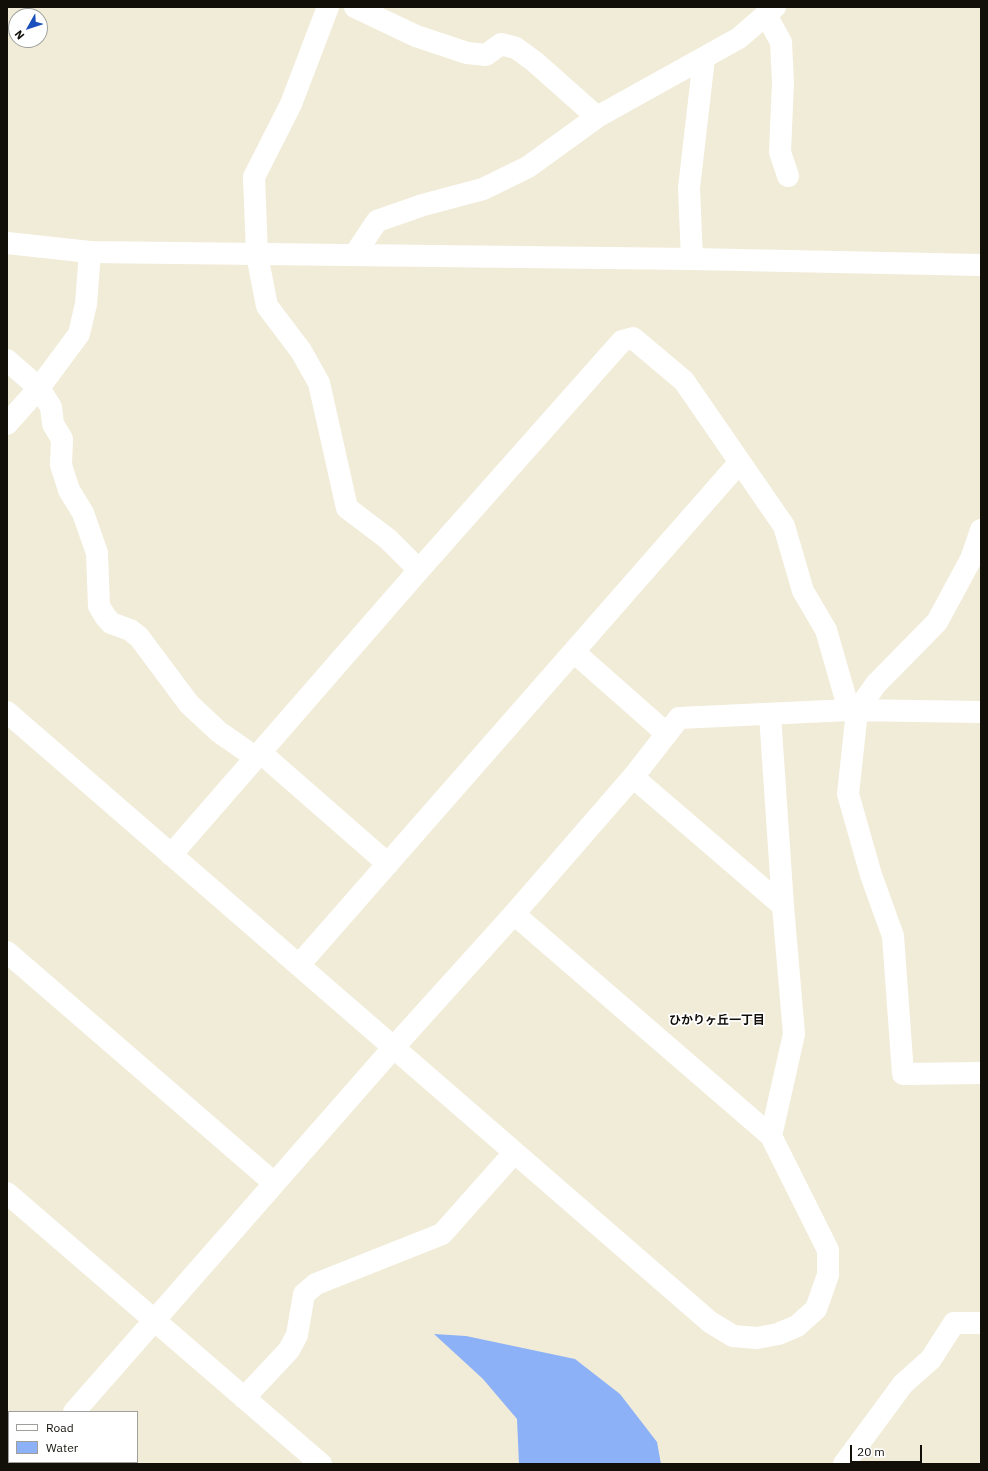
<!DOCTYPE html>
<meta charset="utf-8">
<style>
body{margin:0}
#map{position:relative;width:988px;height:1471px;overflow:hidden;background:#f1ecd8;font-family:"IBM Plex Sans",sans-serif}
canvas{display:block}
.frame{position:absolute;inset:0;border:8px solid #110f08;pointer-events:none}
.legend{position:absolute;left:8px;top:1411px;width:130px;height:52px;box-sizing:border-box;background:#fff;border:1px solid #a09f9c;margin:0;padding:5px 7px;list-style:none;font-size:12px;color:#110f08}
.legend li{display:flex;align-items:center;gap:8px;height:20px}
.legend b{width:20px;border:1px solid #a09f9c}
.north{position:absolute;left:8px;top:8px;width:40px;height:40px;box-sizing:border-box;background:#fff;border:1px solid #a09f9c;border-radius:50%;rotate:231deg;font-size:11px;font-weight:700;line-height:16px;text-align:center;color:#110f08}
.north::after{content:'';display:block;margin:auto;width:14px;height:18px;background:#1b4fbb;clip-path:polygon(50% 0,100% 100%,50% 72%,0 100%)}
.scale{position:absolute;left:850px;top:1445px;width:72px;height:18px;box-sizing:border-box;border:2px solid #110f08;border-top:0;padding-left:5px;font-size:12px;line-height:14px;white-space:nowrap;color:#110f08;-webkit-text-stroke:3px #fff;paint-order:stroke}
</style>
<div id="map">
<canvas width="988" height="1471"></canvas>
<div class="frame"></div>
<ul class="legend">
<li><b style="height:5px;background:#fff"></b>Road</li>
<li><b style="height:11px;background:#8cb1f7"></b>Water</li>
</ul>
<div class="north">N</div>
<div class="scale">20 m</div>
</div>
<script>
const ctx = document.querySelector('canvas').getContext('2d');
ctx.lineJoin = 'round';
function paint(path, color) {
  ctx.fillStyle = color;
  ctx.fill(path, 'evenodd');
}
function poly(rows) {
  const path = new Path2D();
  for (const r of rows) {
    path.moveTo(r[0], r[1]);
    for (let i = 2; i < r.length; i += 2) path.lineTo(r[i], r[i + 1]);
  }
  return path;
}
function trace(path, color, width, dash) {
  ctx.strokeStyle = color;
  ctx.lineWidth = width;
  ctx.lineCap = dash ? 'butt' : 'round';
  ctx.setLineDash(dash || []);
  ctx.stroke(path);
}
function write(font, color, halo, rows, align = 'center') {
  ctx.font = font + ' "IBM Plex Sans","Noto Sans JP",sans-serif';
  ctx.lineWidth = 3.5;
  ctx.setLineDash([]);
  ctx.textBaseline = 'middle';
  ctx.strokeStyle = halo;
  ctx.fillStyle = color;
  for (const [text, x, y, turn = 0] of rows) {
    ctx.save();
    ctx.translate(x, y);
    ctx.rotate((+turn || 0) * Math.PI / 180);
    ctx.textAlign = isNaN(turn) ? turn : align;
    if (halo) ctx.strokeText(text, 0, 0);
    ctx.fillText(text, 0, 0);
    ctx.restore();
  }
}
paint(poly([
 [434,1334,466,1336,575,1359,620,1394,657,1442,661,1464,519,1464,517,1419,483,1379]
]), '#8cb1f7');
trace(poly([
 [328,7,291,104,254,177,257,255,267,306,301,351,319,383,347,508,388,539,419,570],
 [355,7,416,36,467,53,486,55,501,44,516,48,535,62,597,117],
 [766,15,781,42,783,82,780,152,788,176],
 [355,254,377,221,423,205,483,189,528,167,597,117,739,38,775,7],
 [692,259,689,188,704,58],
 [7,360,39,388,51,407,53,424,62,439,61,465,69,490,83,513,97,553,99,606,105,616,111,623,130,630,139,637,189,704,219,732,255,757],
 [7,424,39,388,79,334,86,304,90,252],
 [981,530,971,559,937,622,876,684,857,711,848,794,871,875,893,936,903,1074,981,1073],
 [574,652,667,734],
 [7,712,710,1322,733,1336,757,1338,778,1334,797,1326,816,1309,828,1275,828,1250,771,1136,794,1034,783,906,770,715],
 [261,753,388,864],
 [633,777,783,906],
 [171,855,419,570,622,341,633,338,684,381,784,526,803,591,826,630,849,710],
 [514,914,771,1136],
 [7,952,274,1183],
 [299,965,739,463],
 [7,1193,321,1464],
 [244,1398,289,1350,297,1335,304,1294,316,1284,442,1234,514,1153],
 [74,1412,394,1047,514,914,633,777,679,718,849,710,981,712],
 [7,1425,9,1427],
 [49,1462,52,1464],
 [28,1464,30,1462],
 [844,1464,903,1384,931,1359,954,1323,981,1323]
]), '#fff', 22);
trace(poly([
 [7,243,90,252,692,259,981,265]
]), '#fff', 22);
write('bold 12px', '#110f08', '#fff', [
 ["ひかりヶ丘一丁目",717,1021]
]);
</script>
